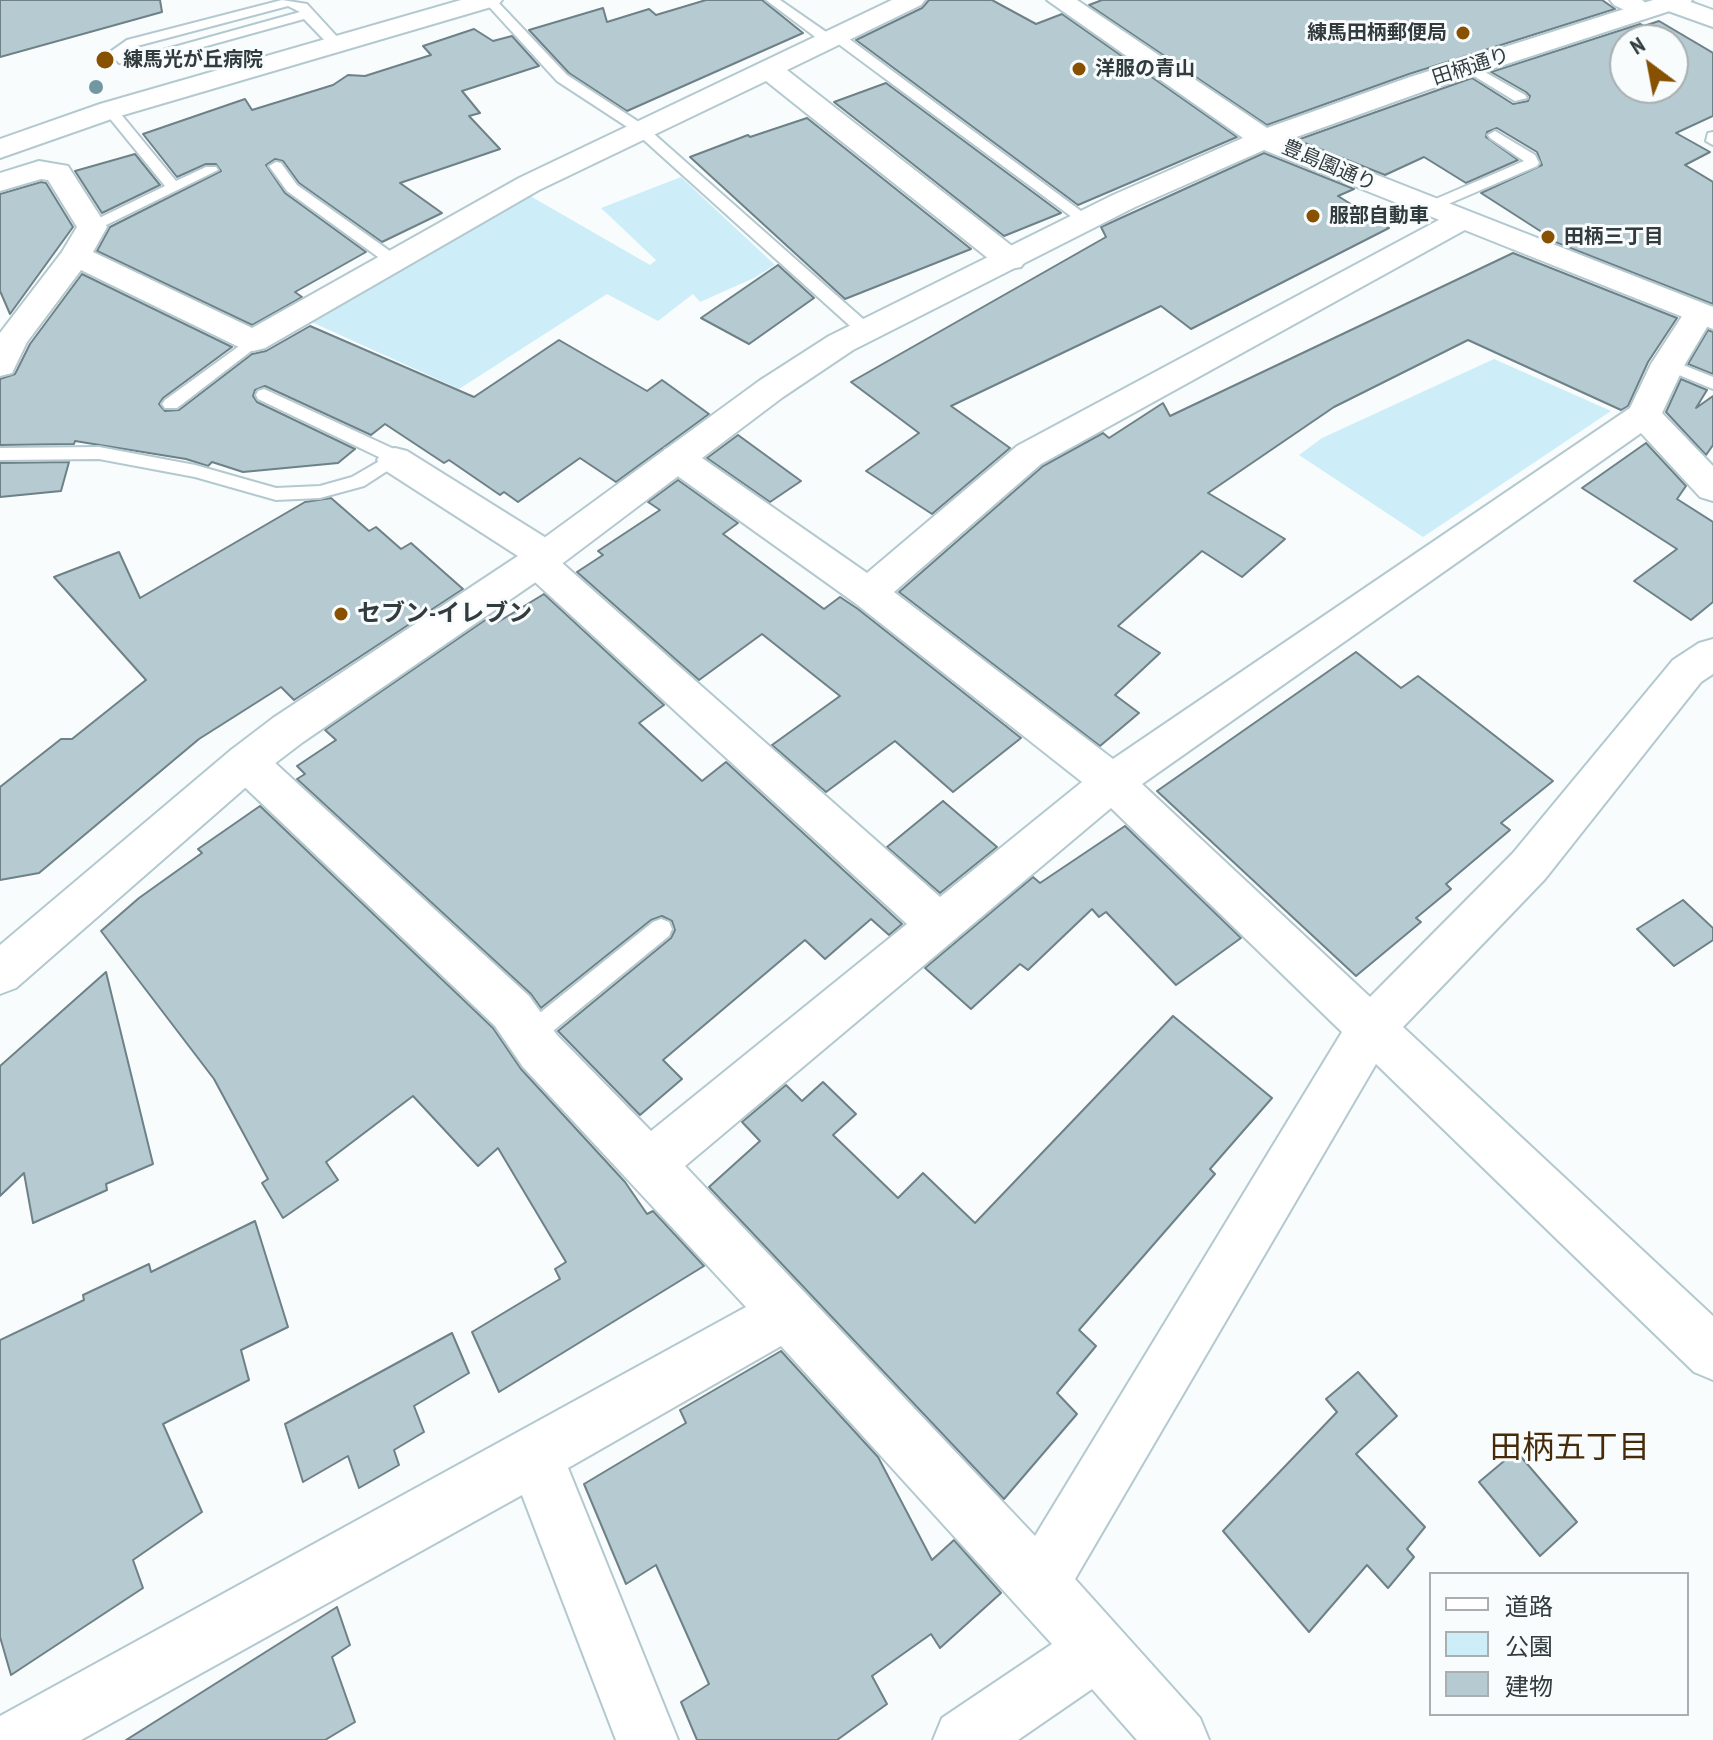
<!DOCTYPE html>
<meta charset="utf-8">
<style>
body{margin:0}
#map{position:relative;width:1713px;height:1740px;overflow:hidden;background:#f8fcfd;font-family:"PT Sans Narrow","Noto Sans JP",sans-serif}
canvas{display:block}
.legend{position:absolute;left:1429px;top:1572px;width:260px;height:144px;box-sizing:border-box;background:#f8fcfd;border:2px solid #a9afb1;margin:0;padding:10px 14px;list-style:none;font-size:24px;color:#323b3e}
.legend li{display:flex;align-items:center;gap:16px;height:40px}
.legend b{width:40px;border:2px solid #a9afb1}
.north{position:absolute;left:1609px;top:24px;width:80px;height:80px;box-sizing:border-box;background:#f8fcfd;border:2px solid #a9afb1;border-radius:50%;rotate:328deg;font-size:22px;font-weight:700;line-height:32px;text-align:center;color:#323b3e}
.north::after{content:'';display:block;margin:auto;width:28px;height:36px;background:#875100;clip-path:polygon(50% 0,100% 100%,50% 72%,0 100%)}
</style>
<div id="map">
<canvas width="1713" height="1740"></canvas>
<ul class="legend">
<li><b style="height:10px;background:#fff"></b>道路</li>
<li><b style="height:22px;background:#cdeef8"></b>公園</li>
<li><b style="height:22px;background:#b5cad1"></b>建物</li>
</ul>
<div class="north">N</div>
</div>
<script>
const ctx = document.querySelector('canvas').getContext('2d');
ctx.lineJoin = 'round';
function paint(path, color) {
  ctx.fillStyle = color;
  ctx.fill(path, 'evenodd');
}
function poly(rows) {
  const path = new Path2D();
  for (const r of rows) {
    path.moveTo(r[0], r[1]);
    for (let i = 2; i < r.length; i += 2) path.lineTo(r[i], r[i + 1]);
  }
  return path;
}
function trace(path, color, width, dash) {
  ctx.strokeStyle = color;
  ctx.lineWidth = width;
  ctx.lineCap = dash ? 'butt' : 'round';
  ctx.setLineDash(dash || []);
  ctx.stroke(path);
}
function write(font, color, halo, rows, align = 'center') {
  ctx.font = font + ' "PT Sans Narrow","Noto Sans JP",sans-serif';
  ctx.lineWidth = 6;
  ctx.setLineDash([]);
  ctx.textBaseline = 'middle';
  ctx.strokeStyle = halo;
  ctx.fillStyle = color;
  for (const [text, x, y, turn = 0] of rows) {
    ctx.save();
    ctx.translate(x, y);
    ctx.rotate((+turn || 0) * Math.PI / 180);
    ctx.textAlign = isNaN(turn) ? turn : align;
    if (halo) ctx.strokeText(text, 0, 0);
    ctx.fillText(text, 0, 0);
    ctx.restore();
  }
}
paint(poly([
 [681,177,775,265,754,278,700,302,693,294,658,321,607,294,459,389,307,320,525,193,650,265,656,260,601,208],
 [1494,359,1611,411,1423,537,1299,455,1322,438]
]), '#cdeef8');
const building = poly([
 [0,0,160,0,162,12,0,57,0,0],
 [706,0,762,0,803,33,627,111,569,73,529,30,603,8,607,22,649,9,656,15,706,0],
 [929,0,992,0,1036,24,1062,14,1237,137,1078,205,856,40,922,8,929,0],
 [1102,0,1602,0,1615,9,1409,74,1267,125,1089,5,1102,0],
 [1659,21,1713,53,1713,116,1676,133,1710,152,1685,165,1713,182,1713,304,1545,238,1548,236,1481,193,1542,165,1537,152,1497,128,1487,132,1486,137,1518,160,1466,183,1424,157,1385,175,1297,140,1472,78,1513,104,1528,101,1530,96,1526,92,1491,72,1640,24,1644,26,1659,21],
 [1625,40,1673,40,1673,88,1625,88,1625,40],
 [474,29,493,41,512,36,539,66,462,91,480,113,469,116,500,149,400,183,442,213,382,242,299,183,283,161,275,159,266,165,285,193,366,252,295,292,302,297,252,325,97,251,110,227,221,171,216,164,206,164,177,177,143,134,245,99,252,110,333,85,348,75,365,76,431,55,423,46,474,29],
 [886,83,1061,213,1004,236,834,102,886,83],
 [807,118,971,249,845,299,690,157,748,135,750,137,807,118],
 [1264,153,1354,189,1338,196,1389,228,1191,329,1161,306,951,406,1010,448,932,514,866,471,919,433,851,382,1106,237,1101,227,1264,153],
 [135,154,160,185,102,213,75,171,135,154],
 [41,182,46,183,73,227,10,314,0,291,0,194,41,182],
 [1513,253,1677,318,1648,362,1628,406,1621,410,1468,340,1334,407,1208,493,1285,539,1242,577,1202,551,1118,626,1160,653,1115,695,1139,713,1100,746,899,592,1043,466,1103,433,1109,438,1163,403,1170,416,1513,253],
 [778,265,814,298,749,344,701,318,778,265],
 [82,274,232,347,163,398,159,404,165,411,179,410,252,354,266,351,310,326,474,397,559,340,647,391,662,380,709,414,616,482,580,458,518,502,504,492,500,495,449,460,444,463,385,424,371,435,265,386,255,390,253,396,257,402,355,449,338,463,243,472,212,462,208,466,186,459,75,441,74,444,0,445,0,379,15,374,30,344,82,274],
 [1708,330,1713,332,1713,374,1688,364,1708,330],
 [1681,379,1707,390,1696,408,1713,396,1713,445,1706,455,1666,412,1681,379],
 [738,435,801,481,770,502,707,458,738,435],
 [1646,443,1686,486,1677,499,1713,522,1713,602,1691,620,1634,581,1677,549,1582,488,1646,443],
 [69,462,61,491,0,497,0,463,69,462],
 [678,480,738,523,723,534,824,609,840,597,858,609,1021,738,953,792,895,741,826,792,772,745,840,696,762,634,699,680,577,572,603,555,598,551,660,510,648,502,678,480],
 [331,498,369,531,376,527,401,549,411,543,463,589,294,700,281,687,199,739,39,873,0,880,0,787,61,739,72,739,146,680,54,577,119,552,140,598,305,502,331,498],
 [544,594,664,705,639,723,702,781,726,762,902,924,889,935,871,919,825,959,805,940,663,1060,682,1079,640,1115,558,1031,671,938,675,930,672,921,662,916,651,920,541,1008,531,994,297,779,305,774,297,766,336,740,325,730,491,616,498,622,544,594],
 [1356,652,1401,688,1418,676,1553,781,1501,823,1510,830,1446,884,1451,889,1416,918,1421,922,1356,976,1157,791,1356,652],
 [943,801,997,847,940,893,887,847,943,801],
 [260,806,493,1028,521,1069,625,1182,647,1214,653,1211,704,1266,499,1392,472,1332,560,1279,555,1269,566,1262,498,1148,478,1166,413,1096,326,1162,338,1180,283,1218,262,1183,268,1179,214,1079,101,931,139,898,202,853,198,849,260,806],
 [1125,826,1241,938,1176,985,1106,912,1099,917,1092,909,1028,970,1020,964,971,1009,925,968,1033,877,1040,883,1125,826],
 [1683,900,1713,928,1713,940,1674,966,1637,929,1683,900],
 [106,972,153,1164,106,1184,107,1190,33,1223,24,1173,0,1196,0,1066,106,972],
 [1173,1016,1272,1098,1210,1169,1215,1174,1079,1330,1096,1346,1057,1393,1077,1414,1004,1499,709,1187,760,1141,742,1122,786,1085,802,1101,823,1082,856,1114,833,1135,898,1198,923,1173,975,1223,1173,1016],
 [255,1221,288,1327,241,1350,249,1380,163,1424,202,1512,133,1560,143,1588,11,1675,0,1637,0,1340,84,1300,83,1295,149,1264,151,1272,255,1221],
 [452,1333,469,1373,414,1406,424,1432,394,1450,399,1465,359,1488,348,1456,303,1482,285,1424,452,1333],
 [781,1351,878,1457,932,1560,954,1540,1001,1593,940,1648,931,1634,872,1676,887,1704,837,1740,697,1740,681,1702,709,1684,656,1565,626,1584,584,1484,686,1423,680,1410,781,1351],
 [1358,1372,1397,1416,1356,1454,1425,1527,1407,1549,1414,1557,1388,1588,1367,1565,1309,1632,1223,1531,1337,1412,1326,1399,1358,1372],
 [1516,1451,1577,1522,1540,1556,1479,1482,1516,1451],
 [337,1607,350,1645,332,1657,355,1722,325,1740,126,1740,337,1607]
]);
paint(building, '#b5cad1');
trace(building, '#6d8187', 2);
const lane = poly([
 [282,0,307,4,341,41,341,47,331,47,304,19,138,65,119,63,110,52,127,40,282,0],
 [288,6,300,12,138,57,125,53,137,46,288,6],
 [483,0,496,0,567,75,645,126,871,326,871,334,859,334,635,132,557,81,483,0],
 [766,0,780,0,829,34,840,32,1093,220,1085,225,1080,223,833,40,822,42,766,0],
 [1469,63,1525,95,1527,98,1515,101,1464,70,1462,67,1469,63],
 [110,106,115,107,176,181,206,167,216,167,218,170,92,232,87,230,87,224,165,186,103,110,110,106],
 [1495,131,1535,155,1539,163,1537,166,1434,210,1424,210,1424,204,1524,161,1490,138,1488,135,1495,131],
 [1713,132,1713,145,1706,141,1708,133,1713,132],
 [276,162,281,163,297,185,401,259,401,265,389,265,287,191,269,166,276,162],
 [253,336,261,341,259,345,177,408,165,408,162,404,165,400,253,336],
 [1668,359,1713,377,1713,389,1662,368,1660,364,1668,359],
 [264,389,394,449,404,460,364,486,320,498,276,500,195,477,99,459,0,460,0,448,99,447,195,465,276,488,320,486,352,477,383,459,258,399,256,395,258,391,264,389],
 [661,919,669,922,672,929,669,936,537,1044,529,1047,521,1044,517,1036,521,1028,653,922,661,919]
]);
const street = poly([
 [892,0,925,0,921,5,787,70,1021,253,1026,260,1021,267,1010,269,999,267,766,81,539,190,265,348,253,351,241,348,81,270,27,342,12,373,0,376,0,333,62,252,77,227,48,180,41,179,0,191,0,173,39,161,68,166,107,227,93,252,252,328,519,178,892,0],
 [1610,0,1642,0,1656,11,1652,16,1643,19,1614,5,1610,0],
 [1658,0,1685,0,1713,10,1713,27,1660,8,1656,3,1658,0],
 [1461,211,1472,214,1476,220,1472,226,1041,464,894,592,1113,759,1630,408,1651,364,1688,307,1699,304,1710,307,1713,317,1685,364,1662,413,1713,466,1713,501,1700,497,1641,433,1142,784,1370,997,1513,853,1673,660,1699,643,1713,639,1713,674,1701,682,1545,879,1403,1027,1713,1316,1713,1380,1694,1372,1376,1064,1075,1579,1200,1718,1209,1740,1137,1740,1092,1689,1018,1740,933,1740,942,1718,1052,1644,781,1346,568,1468,678,1740,616,1740,522,1495,81,1740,0,1740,0,1716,746,1307,523,1067,495,1026,231,774,225,762,231,750,246,745,261,750,529,996,557,1035,651,1131,907,924,524,572,518,562,521,558,383,469,377,460,383,451,395,448,407,451,559,546,565,556,561,562,940,897,1082,782,855,603,665,467,659,458,665,449,677,446,689,449,867,573,1017,446,1450,214,1461,211],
 [1111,808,1342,1032,1035,1536,685,1166,1111,808]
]);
const secondary = poly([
 [461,0,502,0,498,5,120,116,0,158,0,139,100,104,461,0],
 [1047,0,1077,0,1267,128,1410,77,1653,0,1692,0,1688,5,1430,89,1288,140,1713,307,1713,329,1264,150,1135,207,853,350,783,397,559,566,303,742,261,774,16,988,0,994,0,945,231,750,273,718,533,546,759,381,829,336,1113,195,1243,138,1047,0]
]);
trace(lane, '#b3c9cf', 4);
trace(street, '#b3c9cf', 4);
trace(secondary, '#b3c9cf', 4);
paint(lane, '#fff');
paint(street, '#fff');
paint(secondary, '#fff');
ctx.fillStyle = '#7197a0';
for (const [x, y] of [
 [96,87]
]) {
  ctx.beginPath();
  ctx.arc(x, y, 7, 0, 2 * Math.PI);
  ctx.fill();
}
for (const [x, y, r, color] of [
 [1463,33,8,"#875100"],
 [105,60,10,"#875100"],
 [1079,69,8,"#875100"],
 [1313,216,8,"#875100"],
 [1548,237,8,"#875100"],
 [341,614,8,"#875100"]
]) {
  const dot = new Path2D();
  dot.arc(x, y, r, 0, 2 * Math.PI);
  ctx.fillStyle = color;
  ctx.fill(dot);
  trace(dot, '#f8fcfd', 3);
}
write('bold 20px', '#323b3e', '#f8fcfd', [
 ["練馬田柄郵便局",1447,33,"right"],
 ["練馬光が丘病院",123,60],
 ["洋服の青山",1095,69],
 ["服部自動車",1329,216],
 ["田柄三丁目",1564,237]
], 'left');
write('20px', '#323b3e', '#f8fcfd', [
 ["田柄通り",1471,67,-18],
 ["豊島園通り",1329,166,23]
]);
write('bold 24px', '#323b3e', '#f8fcfd', [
 ["セブン-イレブン",357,614]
], 'left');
write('32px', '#462b0a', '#f8fcfd', [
 ["田柄五丁目",1570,1449]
]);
</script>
